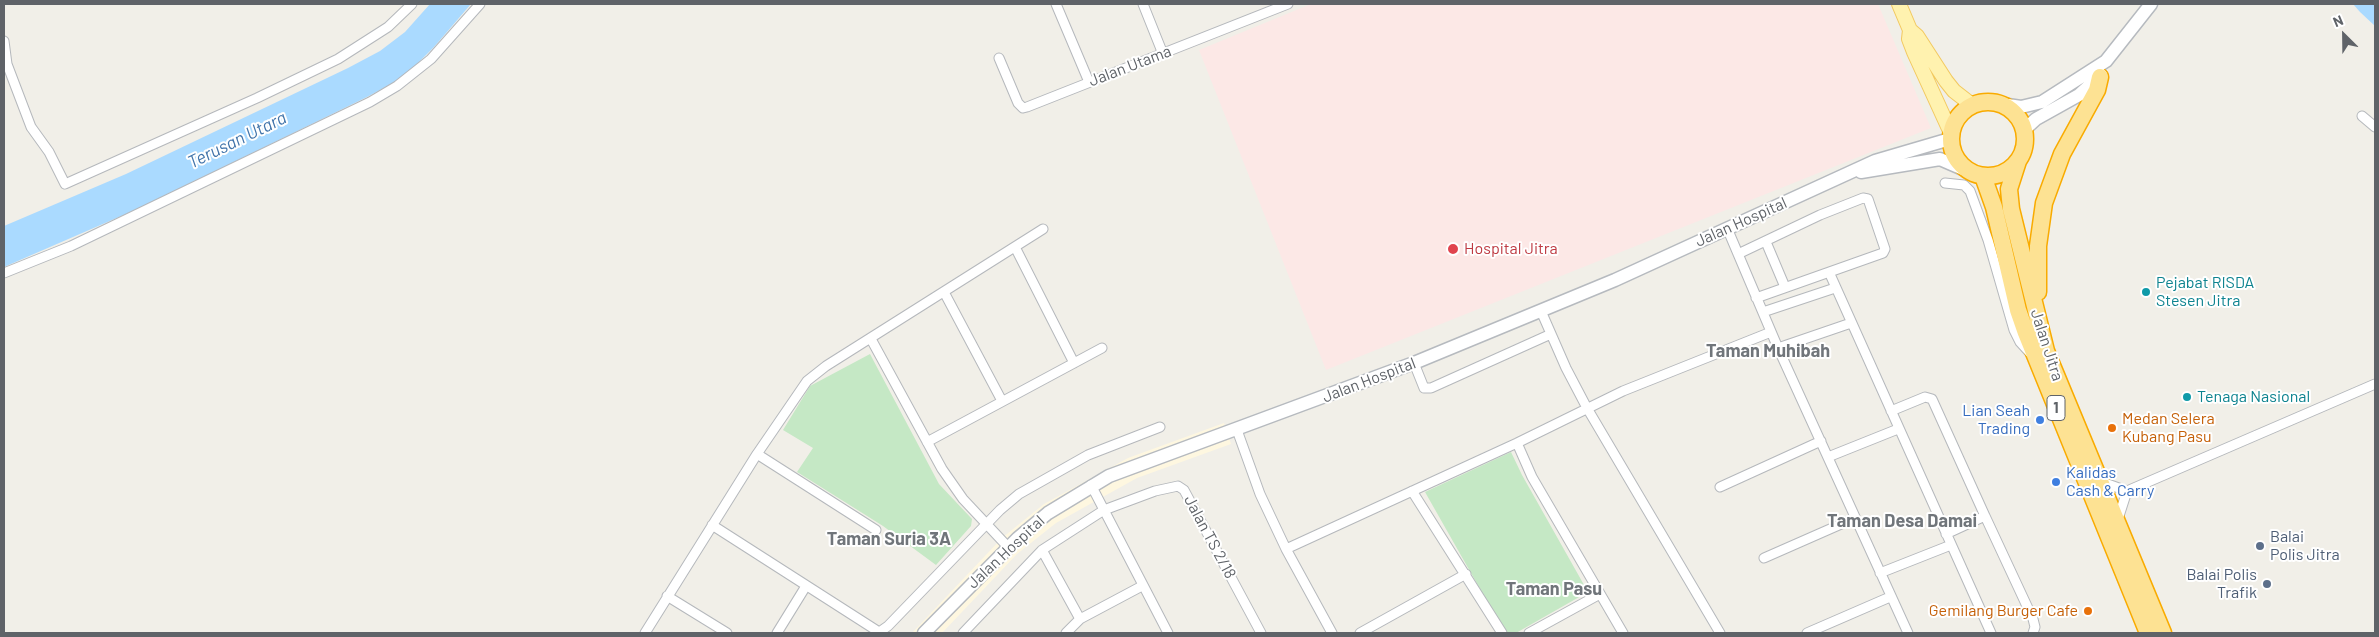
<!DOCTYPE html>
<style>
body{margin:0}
#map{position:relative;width:2379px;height:637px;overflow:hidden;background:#f1efe8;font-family:Barlow,sans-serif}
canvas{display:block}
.frame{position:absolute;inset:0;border:5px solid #5f6368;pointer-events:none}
.north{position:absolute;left:2319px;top:10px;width:50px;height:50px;-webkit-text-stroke:4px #fff;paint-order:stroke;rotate:337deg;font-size:14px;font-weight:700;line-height:20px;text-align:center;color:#5f6368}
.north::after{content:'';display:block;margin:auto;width:18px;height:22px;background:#5f6368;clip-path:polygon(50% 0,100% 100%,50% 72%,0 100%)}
</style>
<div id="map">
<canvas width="2379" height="637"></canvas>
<div class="frame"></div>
<div class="north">N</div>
</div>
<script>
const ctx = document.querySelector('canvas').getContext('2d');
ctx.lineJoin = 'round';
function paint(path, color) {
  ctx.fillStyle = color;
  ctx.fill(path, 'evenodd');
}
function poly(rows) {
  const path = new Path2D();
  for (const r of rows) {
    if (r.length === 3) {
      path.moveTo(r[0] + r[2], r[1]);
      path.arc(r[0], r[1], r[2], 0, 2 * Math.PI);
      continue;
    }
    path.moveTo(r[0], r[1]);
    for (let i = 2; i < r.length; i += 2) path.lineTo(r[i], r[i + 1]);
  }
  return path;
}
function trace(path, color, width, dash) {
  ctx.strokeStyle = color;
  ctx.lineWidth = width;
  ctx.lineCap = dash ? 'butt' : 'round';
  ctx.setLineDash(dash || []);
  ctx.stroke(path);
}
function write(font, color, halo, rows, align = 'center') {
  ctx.font = font + ' Barlow,sans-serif';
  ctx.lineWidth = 4;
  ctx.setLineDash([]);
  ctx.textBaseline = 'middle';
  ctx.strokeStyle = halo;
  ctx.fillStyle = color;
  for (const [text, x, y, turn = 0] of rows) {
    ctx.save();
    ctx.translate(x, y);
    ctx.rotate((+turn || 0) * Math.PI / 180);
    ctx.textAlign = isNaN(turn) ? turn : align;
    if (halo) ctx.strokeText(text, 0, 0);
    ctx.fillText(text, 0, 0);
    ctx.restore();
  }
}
paint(poly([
 [1224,423,1231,444,1137,478,1056,523,1017,554,942,633,912,633,1002,538,1044,504,1128,458]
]), '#fef7e0');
paint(poly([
 [1311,4,1878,4,1931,128,1326,370,1199,50]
]), '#fce8e6');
paint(poly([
 [870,354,939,484,972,519,971,526,936,565,883,526,797,472,813,448,783,430,810,386],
 [1511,452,1522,475,1588,592,1516,633,1505,633,1425,492]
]), '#c5e8c5');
paint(poly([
 [430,4,471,4,434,47,404,77,367,97,142,207,4,267,4,226,126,174,348,68,380,51,405,32],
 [2353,4,2375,4,2375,26,2360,12]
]), '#aadaff');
const street = poly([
 [1056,4,1089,82],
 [1143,4,1163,54],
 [4,41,7,64,31,127,49,152,65,184,257,98,338,59,388,27,412,4],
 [999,58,1018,103,1023,108,1027,107,1288,4],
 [2362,116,2375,127],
 [1945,183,1964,185,1970,191,1988,240,2014,330,2020,342,2030,353],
 [1727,228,1778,348,1908,633],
 [1766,242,1785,287],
 [1015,247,1074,363],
 [1738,254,1820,215,1863,198,1868,199,1885,249,1883,253,1756,298],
 [1829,272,1991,633],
 [4,273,71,246,370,102,397,86,431,59,480,4],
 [944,292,1002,401],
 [1541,311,1566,368,1587,408,1720,633],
 [1763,312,1835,288],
 [871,339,942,469,963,499,1008,547],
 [1778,348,1851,323],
 [1414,363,1424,388,1431,388,1551,334],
 [1891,411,1925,397,1932,399,1985,516],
 [1237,430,1260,494,1286,549,1332,633],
 [927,442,1102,348],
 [1517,443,1532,477,1623,633],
 [757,454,876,530],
 [1828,457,1898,429],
 [2102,482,2127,491,2375,384],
 [1091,485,1168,633],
 [1720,487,1821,441],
 [1412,491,1502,633],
 [2118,519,2127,491],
 [712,525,879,632],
 [1946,534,1985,516,2033,619,2035,627,2033,633],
 [1286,549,1517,443,1623,391,1771,332],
 [1042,550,1080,619],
 [1764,558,1855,518],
 [1880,573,1951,545],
 [667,596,727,633],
 [645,633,757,454,807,381,826,366,1043,229],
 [777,633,806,586],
 [878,633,888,626,1000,510,1019,494,1088,455,1160,427],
 [963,633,1042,550,1104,510,1155,491,1178,486,1184,490,1261,633],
 [1066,633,1080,619,1142,586],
 [1360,633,1466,574],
 [1529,633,1600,594],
 [1807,633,1890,597]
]);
const secondary = poly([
 [2001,104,2021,107,2042,102,2106,61,2151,4],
 [2024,130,2036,119,2079,95,2101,75],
 [1861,172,1940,159,1970,172],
 [924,633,1018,538,1048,513,1109,476,1414,363,1615,280,1875,161,1950,139]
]);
const primary = poly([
 [1899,4,1910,30,1917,36,1946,81,1954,91,1972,105],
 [1910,30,1909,39,1914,52,1951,133]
]);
const highway = poly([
 [1988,139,37],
 [2018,161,2009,189,2011,209,2046,351,2163,633],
 [1983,176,1994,207,2018,310,2026,333,2148,633],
 [2038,292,2038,246,2044,203,2062,154,2097,90,2100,77]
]);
trace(street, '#b5b8bc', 11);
trace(secondary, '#b6babf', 15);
trace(primary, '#f2c960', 16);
trace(highway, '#f9ab00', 19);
trace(street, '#fff', 9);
trace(secondary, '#fff', 12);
trace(primary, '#fff2af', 14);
trace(highway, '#fde293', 16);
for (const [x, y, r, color] of [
 [1453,249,6,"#e0444e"],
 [2146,292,5,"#0f9aa8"],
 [2187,397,5,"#0f9aa8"],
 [2040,420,5,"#3f7fe0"],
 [2112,428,5,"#e8710a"],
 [2056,482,5,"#3f7fe0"],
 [2260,546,5,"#5c6f8a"],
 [2267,584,5,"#5c6f8a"],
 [2088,611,5,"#e8710a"]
]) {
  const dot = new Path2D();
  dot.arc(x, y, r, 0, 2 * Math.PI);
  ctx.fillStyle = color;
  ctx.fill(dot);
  trace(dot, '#fff', 2);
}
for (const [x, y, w] of [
 [2056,408,18]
]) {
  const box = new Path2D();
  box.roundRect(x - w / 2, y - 12.5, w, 25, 4);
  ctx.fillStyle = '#fff';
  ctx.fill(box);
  trace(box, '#5f6368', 1);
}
write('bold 15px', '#5f6368', null, [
 ["1",2056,408]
]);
write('16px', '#5f6368', '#fff', [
 ["Jalan Utama",1130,66,-21],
 ["Jalan Hospital",1741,222,-24],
 ["Jalan Jitra",2047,345,72],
 ["Jalan Hospital",1369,380,-21],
 ["Jalan TS 2/18",1210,537,62],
 ["Jalan Hospital",1006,552,-43]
]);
write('16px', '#be3a42', '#fff', [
 ["Hospital Jitra",1464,249]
], 'left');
write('16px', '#0d838f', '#fff', [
 ["Pejabat RISDA",2156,283],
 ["Stesen Jitra",2156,301],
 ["Tenaga Nasional",2197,397]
], 'left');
write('16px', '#366cbe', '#fff', [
 ["Lian Seah",2030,411],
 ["Trading",2030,429],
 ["Kalidas",2066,473,"left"],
 ["Cash & Carry",2066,491,"left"]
], 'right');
write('16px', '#c56008', '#fff', [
 ["Medan Selera",2122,419],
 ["Kubang Pasu",2122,437],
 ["Gemilang Burger Cafe",2078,611,"right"]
], 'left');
write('16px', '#4e5e75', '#fff', [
 ["Balai",2270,537],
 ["Polis Jitra",2270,555],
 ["Balai Polis",2257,575,"right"],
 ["Trafik",2257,593,"right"]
], 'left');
write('italic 18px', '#4174aa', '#fff', [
 ["Terusan Utara",237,140,-26]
]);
write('bold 18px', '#70757a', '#fff', [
 ["Taman Muhibah",1768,351],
 ["Taman Desa Damai",1902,521],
 ["Taman Suria 3A",889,539],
 ["Taman Pasu",1554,589]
]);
</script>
